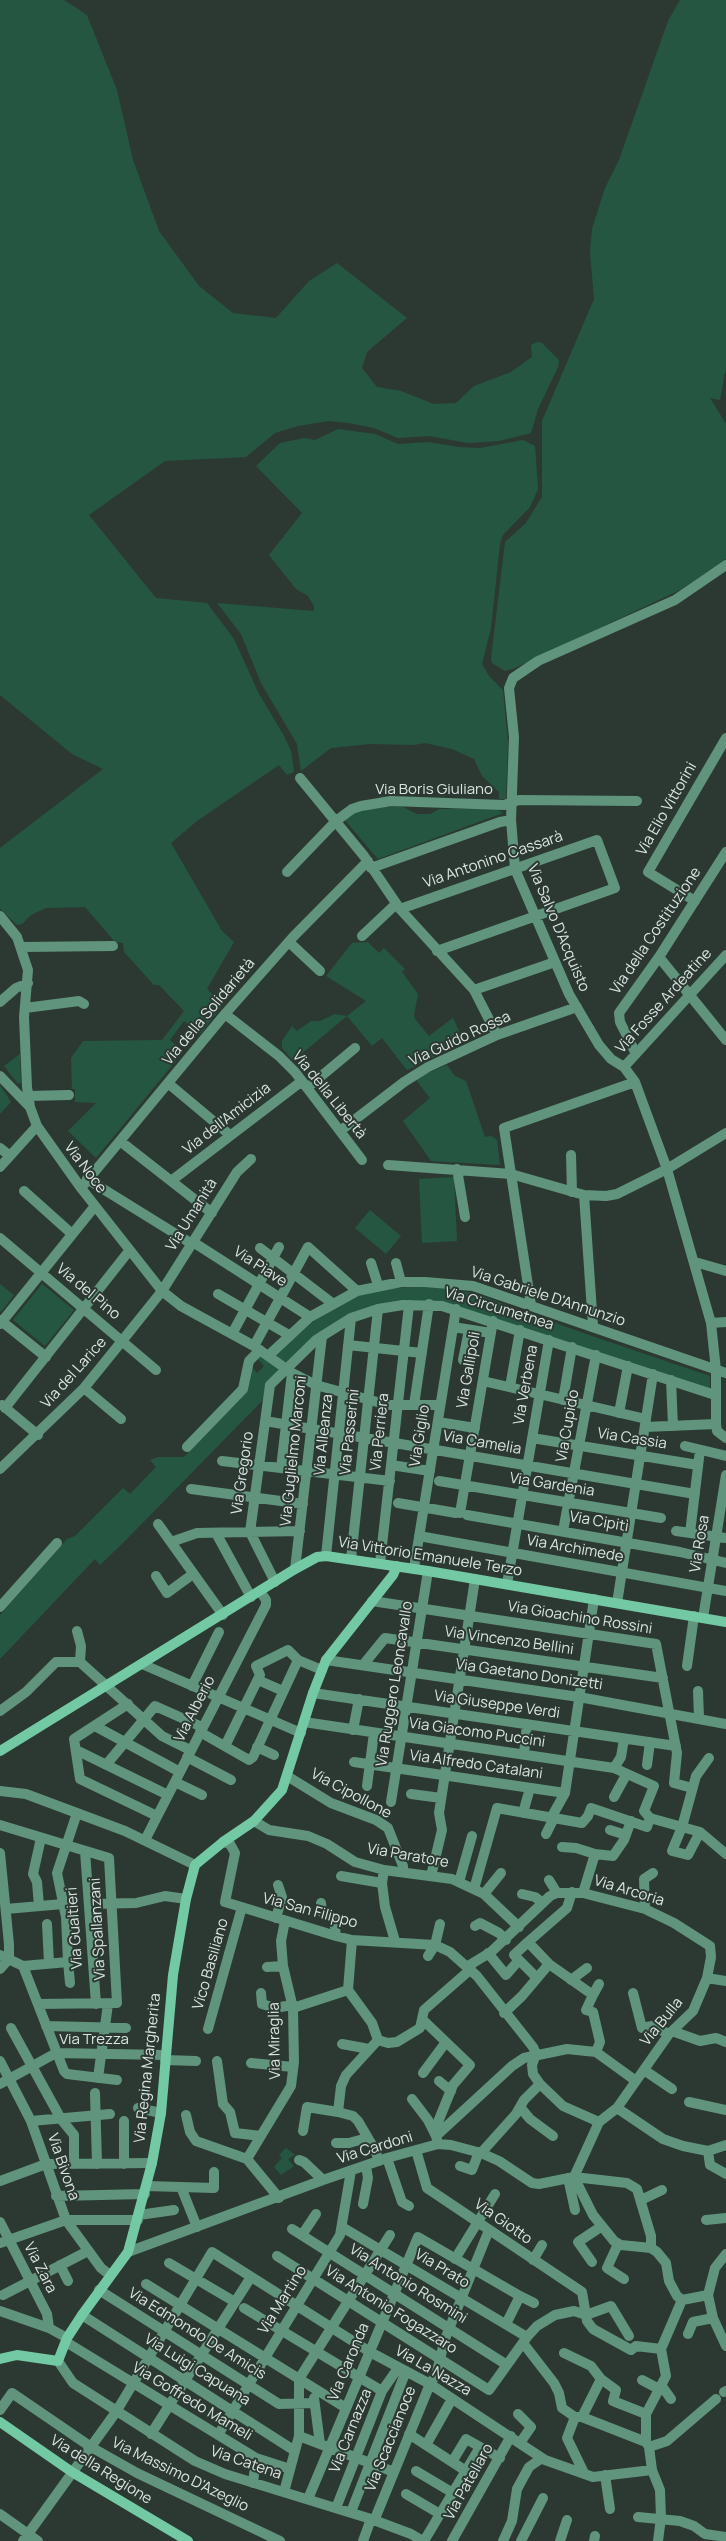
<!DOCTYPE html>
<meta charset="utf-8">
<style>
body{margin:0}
canvas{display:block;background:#2b3932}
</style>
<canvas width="726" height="2541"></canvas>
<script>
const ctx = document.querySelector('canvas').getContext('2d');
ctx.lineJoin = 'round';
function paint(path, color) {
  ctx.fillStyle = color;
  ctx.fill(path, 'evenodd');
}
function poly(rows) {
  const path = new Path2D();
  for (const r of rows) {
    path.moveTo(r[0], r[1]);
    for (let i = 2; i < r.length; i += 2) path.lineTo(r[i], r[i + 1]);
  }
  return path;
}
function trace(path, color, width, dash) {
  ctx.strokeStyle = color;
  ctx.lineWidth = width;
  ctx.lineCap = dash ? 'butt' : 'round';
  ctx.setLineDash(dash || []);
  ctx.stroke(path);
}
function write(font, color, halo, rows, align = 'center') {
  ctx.font = font + ' Manrope,sans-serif';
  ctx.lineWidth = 4;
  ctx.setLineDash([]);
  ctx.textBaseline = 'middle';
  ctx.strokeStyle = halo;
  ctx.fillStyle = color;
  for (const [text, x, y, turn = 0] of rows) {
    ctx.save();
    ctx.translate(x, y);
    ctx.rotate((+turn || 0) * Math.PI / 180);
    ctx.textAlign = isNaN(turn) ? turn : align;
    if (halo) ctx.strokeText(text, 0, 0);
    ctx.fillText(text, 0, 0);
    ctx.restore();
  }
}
paint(poly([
 [0,0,64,0,87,15,117,90,133,160,159,231,199,286,233,313,276,318,309,281,337,263,407,318,367,352,362,368,377,387,401,391,434,404,456,403,474,386,511,372,532,357,531,345,537,342,542,343,559,360,558,367,538,409,531,433,499,441,468,443,429,436,398,438,374,428,348,423,329,421,298,426,275,433,246,457,165,461,89,515,156,598,207,603,234,639,258,692,284,736,291,751,294,772,287,775,279,765,197,821,171,843,222,931,234,942,207,989,223,1005,200,1034,184,1021,170,1040,183,1052,96,1158,68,1131,96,1103,75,1102,75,1089,72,1089,71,1058,83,1041,162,1040,184,1011,159,985,154,985,124,952,123,943,115,942,85,907,46,908,31,915,22,924,17,925,0,909,0,848,103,769,72,754,0,695],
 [680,0,726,0,726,367,720,400,710,398,726,424,726,559,682,589,515,668,505,671,492,663,491,658,505,542,526,523,542,497,542,421,594,299,590,252,592,229,605,188,619,160,668,21],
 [338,429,375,434,398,444,429,442,458,447,480,448,523,440,535,446,538,489,530,507,503,535,500,544,491,628,482,664,489,676,503,690,508,742,506,799,499,799,499,792,482,776,474,759,452,749,425,743,414,745,370,744,331,748,301,771,297,744,261,683,241,634,217,603,314,611,314,606,308,596,296,589,269,555,302,513,256,466,280,443,304,438,315,440],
 [401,806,417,814,430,814,440,809,496,808,503,813,378,859,344,819,351,812,367,808],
 [368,942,379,953,384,948,405,969,402,972,418,994,414,1015,415,1019,429,1036,453,1018,464,1042,407,1070,382,1038,372,1046,347,1016,293,1061,282,1048,282,1041,292,1026,297,1031,311,1021,320,1021,335,1014,347,1016,366,1001,326,976,352,943],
 [20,1054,21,1083,18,1084,4,1066],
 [447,1065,455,1076,466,1081,485,1137,491,1136,497,1140,500,1165,431,1161,403,1121,430,1098,416,1080,420,1076],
 [0,1085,11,1102,0,1114],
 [454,1177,457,1241,422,1243,419,1179],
 [370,1210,401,1236,386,1254,355,1228],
 [0,1284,14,1295,1,1312,0,1311],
 [42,1284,74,1310,45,1346,13,1320],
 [427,1286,473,1293,586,1334,710,1376,710,1390,459,1307,373,1308,286,1365,275,1355,321,1315,350,1298,381,1289],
 [261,1355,279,1369,265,1389,262,1401,123,1543,100,1565,95,1559,0,1659,0,1615,67,1539,75,1536,123,1488,130,1494,156,1467,150,1460,158,1457,184,1457,248,1389,252,1367,257,1373,264,1366,258,1359],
 [286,2148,295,2155,288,2159,294,2166,281,2175,274,2167,282,2158,279,2155]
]), '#255641');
trace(poly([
 [726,565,675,600,538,661,513,678,509,688,514,737,511,820,515,869,569,994,599,1045,611,1059,624,1067,635,1082,667,1169,711,1323,716,1370,716,1424,717,1431,726,1438],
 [300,778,364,856,400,909,474,990,497,1035],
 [371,868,500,822,511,820],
 [287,872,336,821,352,809,361,806,391,801,504,805,519,800,637,801],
 [695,901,648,872,726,738],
 [400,909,597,840,615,888,437,951],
 [0,916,17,937,28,970,24,1017,27,1087,30,1107,37,1126,81,1188,162,1291,181,1306,254,1346,292,1373,316,1385,388,1405,440,1405],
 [362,936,396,904],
 [289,942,320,971],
 [21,947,113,946],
 [659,957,726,1040],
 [474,990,555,962],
 [0,1002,16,988,28,983],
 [25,1008,79,1001,84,1004],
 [225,1014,279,1056,295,1072,362,1160],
 [636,1054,620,1022,619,1013,659,957,726,852],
 [624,1067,726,955],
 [0,1076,30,1107],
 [169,1084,230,1135],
 [307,1088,355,1048],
 [28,1096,69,1095],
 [340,1131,404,1082,428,1067,497,1035,577,1007],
 [120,1141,212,1213],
 [0,1148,10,1156],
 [571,1155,572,1192],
 [388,1165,511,1174,584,1195,606,1196,617,1194,667,1169,726,1133],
 [0,1167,37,1126],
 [457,1169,465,1217],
 [87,1179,192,1244],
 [171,1181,302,1081],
 [81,1188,225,1014,293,937,368,861],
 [24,1191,72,1234],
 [584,1195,593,1326],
 [0,1238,156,1370],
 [193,1242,310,1317],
 [260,1248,332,1303],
 [695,1262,726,1271],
 [371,1263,378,1285],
 [396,1263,401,1282],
 [218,1294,289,1335],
 [531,1305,504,1128,635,1082],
 [0,1320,46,1357],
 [711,1323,726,1322],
 [0,1324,95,1206],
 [453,1327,491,1333],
 [232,1334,279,1247],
 [348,1345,422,1353],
 [254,1346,308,1247,357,1291],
 [268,1356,310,1317,357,1291,401,1282,425,1282,473,1286,726,1373],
 [463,1360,469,1330],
 [671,1380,673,1426],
 [483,1381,646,1419],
 [510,1387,520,1330],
 [84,1388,121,1419],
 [563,1400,572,1347],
 [2,1405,38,1435],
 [414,1405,429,1304],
 [5,1408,129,1251],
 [619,1413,628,1366],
 [265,1421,695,1494],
 [438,1422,475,1428],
 [645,1427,716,1424],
 [532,1438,698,1465],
 [685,1446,726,1456],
 [187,1447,243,1389,249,1361,260,1350],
 [222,1461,390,1481],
 [391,1465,430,1471],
 [281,1468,292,1373],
 [0,1469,84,1388,122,1341,162,1291,237,1172,251,1159],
 [439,1481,661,1518],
 [191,1489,303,1504],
 [398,1503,456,1513],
 [460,1513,493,1321],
 [467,1515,680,1552,726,1563],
 [158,1524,223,1615],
 [563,1531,596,1355],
 [676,1531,726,1538],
 [216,1533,251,1597],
 [690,1533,700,1450],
 [419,1536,726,1591],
 [171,1542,197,1533,300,1531],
 [326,1556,351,1318],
 [351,1559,378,1309],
 [380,1563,409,1305],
 [414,1568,456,1309],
 [295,1569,322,1336],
 [156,1576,167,1593,193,1574],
 [275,1582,250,1532,270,1385,316,1340,351,1318,378,1309,403,1305,442,1306,715,1395],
 [507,1584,549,1340],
 [372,1601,656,1644,677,1753,674,1783,692,1788],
 [617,1603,653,1374],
 [0,1607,57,1543],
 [703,1618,726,1475],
 [77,1631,81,1646,80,1662],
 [326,1660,579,1697,726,1724],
 [142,1664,301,1733],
 [363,1665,385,1638,663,1678],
 [687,1666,694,1616],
 [258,1680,283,1691],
 [192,1686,219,1632],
 [698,1691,699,1718],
 [313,1693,676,1746],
 [128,1704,74,1739,80,1779,157,1816],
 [0,1711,26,1692,56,1662,80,1662,162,1736,190,1750],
 [304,1722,614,1768,621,1757,624,1739],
 [95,1726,180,1772],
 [353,1730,359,1699],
 [200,1732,249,1760,253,1757,298,1660],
 [225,1746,260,1675,256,1666,288,1650,298,1660,322,1670],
 [257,1747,274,1755],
 [76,1750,168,1795],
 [524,1754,527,1724],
 [187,1757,231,1780],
 [354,1762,565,1793],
 [106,1765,155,1706,202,1727],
 [647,1765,650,1742],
 [614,1768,654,1786,644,1811,650,1818],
 [287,1776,331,1803,376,1820,388,1828,403,1866,403,1872],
 [175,1782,202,1795],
 [367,1786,374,1733],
 [0,1791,26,1794,125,1831,195,1865],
 [411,1794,441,1798],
 [614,1797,626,1775],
 [391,1802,428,1571],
 [523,1813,530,1788],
 [551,1818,565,1793,594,1599],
 [254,1821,269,1830,308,1836,327,1844,355,1862,384,1870,452,1879,484,1894,519,1927],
 [0,1825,109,1858,117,2003,38,2004],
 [610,1830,626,1835],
 [700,1832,688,1855,672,1851,682,1827,696,1776,709,1758],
 [546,1834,554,1818],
 [145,1840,266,1605,266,1600,260,1591],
 [223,1842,230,1844,235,1853,225,1902,336,1936,352,1940,435,1945,450,1952,477,1976,533,2047,536,2054,532,2065,533,2074,540,2084,563,2106,599,2122],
 [562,1847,576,1848,595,1854],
 [85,1851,96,2004],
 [0,1853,9,1944,9,1959,0,1969],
 [384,1870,382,1883,385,1907,395,1941],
 [341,1876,382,1883],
 [431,1876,442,1830,439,1813,475,1579],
 [549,1880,557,1893],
 [459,1882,472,1836],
 [474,1889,497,1808,582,1823,588,1816,591,1808,647,1827,650,1818,700,1832,726,1854],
 [572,1892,567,1908,528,1942,549,1964,593,1995,586,2010,593,2012,600,2042,596,2052],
 [583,1893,595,1854,613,1856,624,1840,631,1821],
 [484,1894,501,1873],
 [522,1894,535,1897,543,1903],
 [321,1903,322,1912,334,1919,336,1936],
 [89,1904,136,1903,165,1896,186,1899],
 [39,1906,37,1882,33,1874,41,1838],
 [6,1909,63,1904],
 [645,1909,644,1879,653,1873],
 [276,1918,282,1897,278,1885],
 [47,1924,49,1963],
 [475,1926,480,1923,499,1933,506,1940],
 [528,1942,514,1955,537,1978],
 [488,1953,506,1975,519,1960],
 [0,1955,23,1966,68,1962,66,1917,57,1873,77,1813],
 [428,1956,435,1945,440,1924],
 [68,1962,70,1983],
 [23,1966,64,2071,67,2074,117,2080],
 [468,1966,491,1952,550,1896,557,1893,583,1893,645,1909,674,1923,710,1946,711,1957,707,1978,693,2011,669,2034,617,2108],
 [267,1967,283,1966],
 [707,1978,726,1981],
 [571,1980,587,1968],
 [348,1990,372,2023,378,2040],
 [261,1993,262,2004,275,2008,292,2005],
 [633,1993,642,2028,652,2026,669,2034],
 [593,1995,599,1984],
 [293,2008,348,1990,352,1940],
 [504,2013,522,1996,549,1964],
 [422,2019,470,2065,453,2085,438,2122,436,2136],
 [46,2026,126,2028],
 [11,2028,61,2119,74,2135,74,2164],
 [208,2029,242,1907],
 [672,2031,700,2041,716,2038,726,2042],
 [342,2044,369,2049],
 [165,2060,196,2061],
 [0,2061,31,2121,66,2220,101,2268,110,2275],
 [217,2061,223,2104,230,2112,235,2133,261,2136],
 [251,2063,293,2067],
 [644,2070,672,2089],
 [423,2073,446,2042],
 [98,2078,108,2004],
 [439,2081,451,2091],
 [0,2084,56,2053,165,2055],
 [95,2093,97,2164],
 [412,2099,428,2120,436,2136],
 [689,2102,726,2110],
 [520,2107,530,2119,553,2136],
 [138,2108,161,2113],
 [186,2115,190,2132,196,2141,247,2159],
 [31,2121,110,2114],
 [303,2131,307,2107,338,2112],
 [336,2143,349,2143,367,2138],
 [438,2144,436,2136,512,2066,524,2058,567,2049,596,2052,636,2081],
 [416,2150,427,2188,582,2292,587,2321,593,2329,631,2350,636,2346,661,2349],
 [708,2151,710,2165,726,2174],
 [481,2153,516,2114,524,2100,540,2084],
 [387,2158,402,2202,409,2206],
 [299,2160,304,2162,323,2180],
 [379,2161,375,2150,358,2121,353,2116,338,2112,341,2086,346,2075,378,2040,388,2043,397,2042,420,2028,424,2010,471,1969],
 [124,2164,124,2121],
 [460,2166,472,2170,479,2152],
 [574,2177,593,2215,614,2241,621,2245,651,2248,657,2252,666,2263,669,2281,677,2296,682,2300,708,2295],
 [574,2177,627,2183,637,2189,651,2236,651,2248],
 [568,2178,575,2210],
 [0,2181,46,2164,152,2163],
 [147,2186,214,2188,214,2172],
 [181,2187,197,2227],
 [56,2196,145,2194],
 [279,2198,247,2159,291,2086,294,2062,293,2008,283,1966,281,1941,285,1921],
 [641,2200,662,2190],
 [363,2204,368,2178,366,2166],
 [139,2215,174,2210],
 [706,2220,726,2218],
 [0,2222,47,2314,49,2328],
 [342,2227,527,2337],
 [292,2229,507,2365],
 [302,2235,316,2214],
 [0,2243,66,2220,138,2220],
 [618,2244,607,2268,624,2279],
 [128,2252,323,2180,387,2158,438,2144,451,2145,481,2153,499,2161,532,2183,539,2184,574,2177,599,2122,617,2108,663,2139,683,2146,708,2151,726,2145],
 [726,2254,715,2268,708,2295,713,2318,726,2346],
 [277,2256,489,2390,527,2337,537,2326,555,2315,574,2311,586,2315,611,2306,629,2336],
 [455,2259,495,2194],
 [533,2260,542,2245],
 [592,2262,578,2242,602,2226],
 [169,2263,235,2302],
 [60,2265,68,2281],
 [146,2284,346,2408],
 [99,2290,279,2404,314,2403],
 [3,2295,88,2251],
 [520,2296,534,2303],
 [244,2308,382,2391],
 [0,2311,49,2328,67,2338],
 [82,2315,295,2451],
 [688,2334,693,2322,713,2318],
 [66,2342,256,2458,290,2469],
 [523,2343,554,2383,559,2393,562,2408,575,2417],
 [564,2353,591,2366,601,2379,616,2390,613,2401,646,2414],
 [58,2361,73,2383,195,2461,225,2474,371,2519,411,2534,423,2541],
 [642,2380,659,2389],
 [661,2385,671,2399],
 [724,2392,726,2391],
 [314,2398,320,2444],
 [0,2410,12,2393,91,2447,137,2473,280,2541],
 [518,2414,531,2427,520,2443],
 [581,2417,575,2417,567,2438,584,2473],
 [582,2417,646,2442],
 [582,2417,601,2379],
 [151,2434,251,2277],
 [409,2434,466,2471],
 [218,2435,340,2235,351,2171],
 [299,2436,394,2472],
 [426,2445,452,2399],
 [649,2447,646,2442,646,2414,666,2376,661,2349,682,2300],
 [452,2462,466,2439,500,2458],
 [416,2471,453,2493],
 [605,2475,610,2509],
 [253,2483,256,2458],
 [284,2492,299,2436,299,2379,390,2235],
 [406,2494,440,2514],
 [308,2499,418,2237,520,2296,506,2324],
 [336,2508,382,2391,398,2368],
 [351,2512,406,2371],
 [0,2514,38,2541],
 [638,2517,680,2521,694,2526,705,2534,726,2537],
 [374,2521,430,2384,436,2375,445,2339,489,2230],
 [23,2541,116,2412,212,2252,370,2352,430,2384,545,2460,593,2477,652,2470],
 [363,2541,371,2519],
 [424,2541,480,2447],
 [452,2541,511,2436],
 [503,2541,512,2521,517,2489,529,2467,542,2458],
 [521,2541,543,2498],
 [560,2541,567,2520],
 [594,2541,595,2536],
 [658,2541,661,2518,660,2490,652,2470,649,2447,667,2441,716,2399]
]), '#60947c', 10);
trace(poly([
 [0,1751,295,1569,317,1557,326,1556,428,1571,726,1622],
 [0,2359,17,2355,58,2361,67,2338,82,2315,128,2252,152,2163,161,2113,173,1975,186,1899,195,1865,223,1842,254,1821,282,1790,313,1693,326,1660,393,1575,397,1566],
 [0,2422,72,2472,188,2541]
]), '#73c9a3', 10);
write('15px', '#dbe4e0', '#2b3932', [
 ["Via Boris Giuliano",434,790],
 ["Via Elio Vittorini",667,809,-60],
 ["Via Antonino Cassarà",493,860,-19],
 ["Via Salvo D'Acquisto",558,928,67],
 ["Via della Costituzione",656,931,-56],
 ["Via Fosse Ardeatine",664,1001,-48],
 ["Via della Solidarietà",209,1012,-50],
 ["Via Guido Rossa",460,1039,-25],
 ["Via della Libertà",329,1095,51],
 ["Via dell'Amicizia",227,1119,-38],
 ["Via Noce",85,1168,53],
 ["Via Umanità",192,1215,-58],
 ["Via Piave",260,1267,33],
 ["Via del Pino",88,1292,40],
 ["Via Gabriele D'Annunzio",548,1297,18],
 ["Via Circumetnea",499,1309,17],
 ["Via Gallipoli",469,1370,-80],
 ["Via del Larice",74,1373,-48],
 ["Via Verbena",526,1385,-80],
 ["Via Cupido",568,1426,-80],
 ["Via Passerini",350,1432,-84],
 ["Via Perriera",380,1432,-84],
 ["Via Alleanza",324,1435,-84],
 ["Via Giglio",420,1436,-81],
 ["Via Cassia",632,1439,9],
 ["Via Camelia",482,1443,10],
 ["Via Guglielmo Marconi",294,1451,-84],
 ["Via Gregorio",243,1473,-82],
 ["Via Gardenia",552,1485,9],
 ["Via Cipitì",599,1522,10],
 ["Via Rosa",700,1544,-81],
 ["Via Archimede",575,1549,10],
 ["Via Vittorio Emanuele Terzo",430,1557,9],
 ["Via Gioachino Rossini",580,1618,9],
 ["Via Vincenzo Bellini",509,1641,8],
 ["Via Gaetano Donizetti",529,1675,8],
 ["Via Ruggero Leoncavallo",395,1684,-81],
 ["Via Giuseppe Verdi",497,1705,8],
 ["Via Alberio",195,1709,-63],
 ["Via Giacomo Puccini",477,1733,8],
 ["Via Alfredo Catalani",476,1765,8],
 ["Via Cipollone",351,1794,28],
 ["Via Paratore",408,1856,10],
 ["Via Arcoria",629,1891,17],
 ["Via San Filippo",310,1911,15],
 ["Via Gualtieri",75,1928,-94],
 ["Via Spallanzani",98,1929,-93],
 ["Vico Basiliano",211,1964,-74],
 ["Via Bulla",662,2022,-51],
 ["Via Trezza",94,2040],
 ["Via Miraglia",275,2041,-91],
 ["Via Regina Margherita",148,2068,-84],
 ["Via Cardoni",375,2148,-17],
 ["Via Bivona",63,2167,71],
 ["Via Giotto",503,2222,35],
 ["Via Zara",40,2268,63],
 ["Via Prato",442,2269,31],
 ["Via Antonio Rosmini",408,2284,32],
 ["Via Martino",283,2300,-58],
 ["Via Antonio Fogazzaro",391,2310,32],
 ["Via Edmondo De Amicis",197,2334,32],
 ["Via Caronda",349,2362,-67],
 ["Via Luigi Capuana",197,2370,32],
 ["Via La Nazza",433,2371,30],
 ["Via Goffredo Mameli",192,2402,31],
 ["Via Carnazza",351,2431,-68],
 ["Via Scaccianoce",391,2439,-68],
 ["Via Catena",246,2463,19],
 ["Via della Regione",101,2470,32],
 ["Via Massimo D'Azeglio",180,2475,26],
 ["Via Patellaro",469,2482,-61]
]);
</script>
